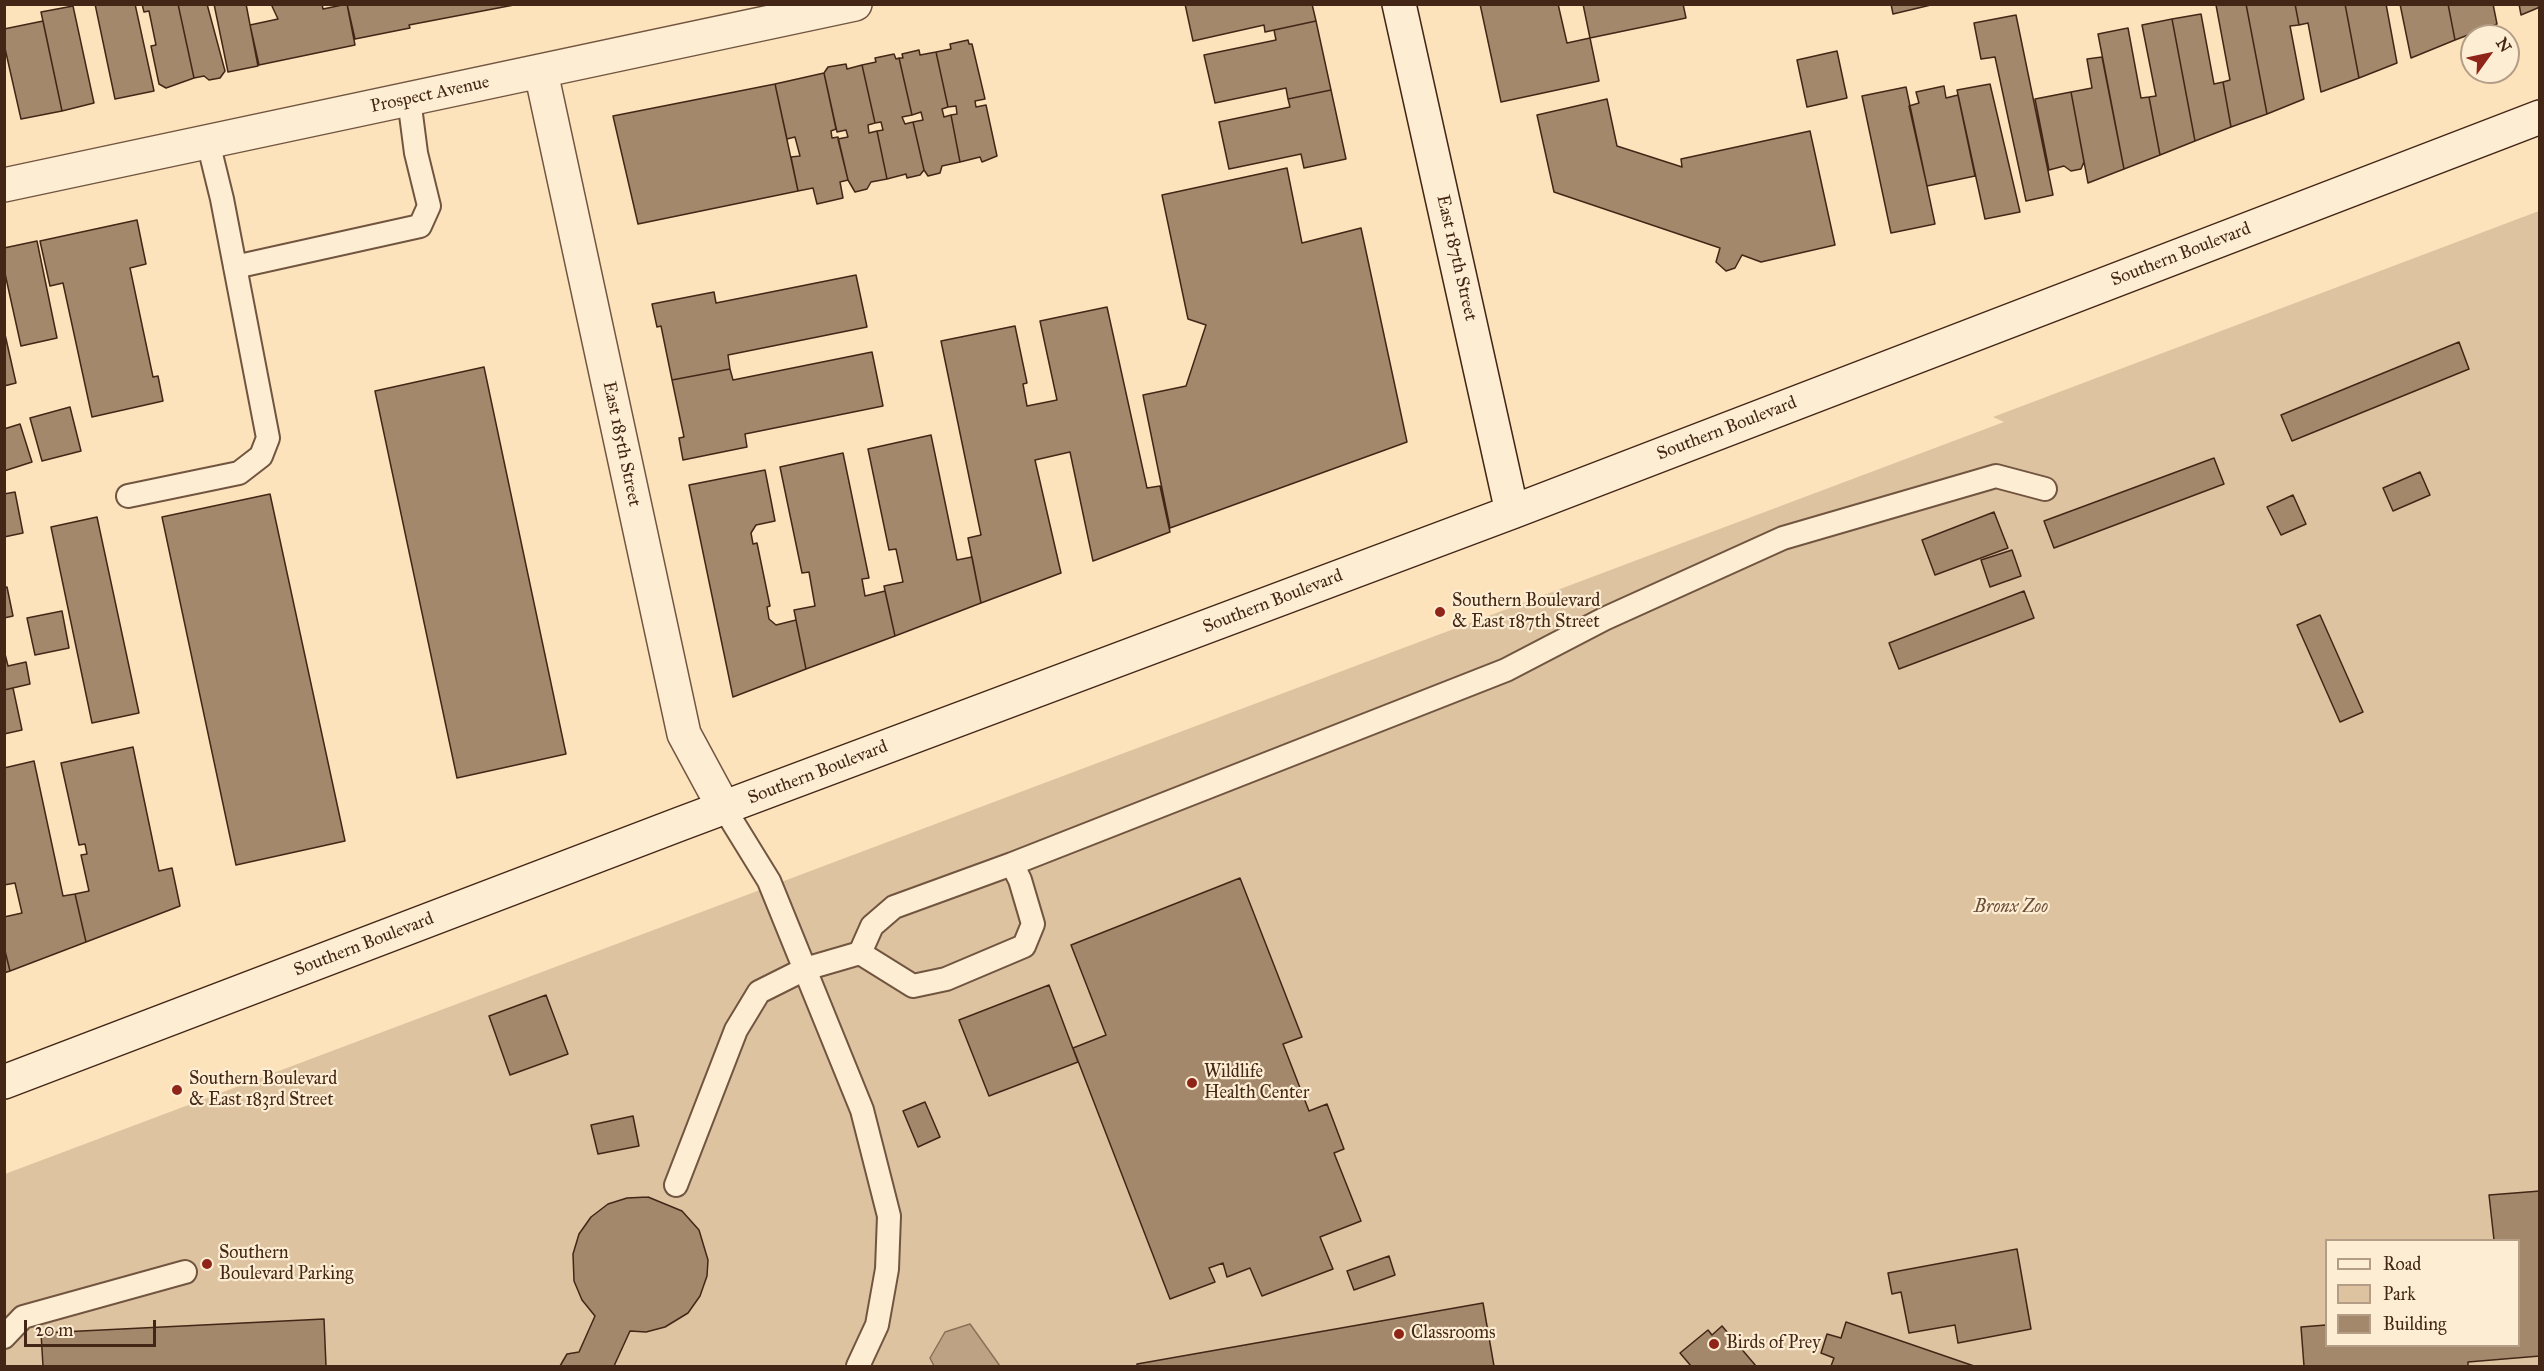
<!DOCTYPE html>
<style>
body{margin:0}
#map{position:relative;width:2544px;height:1371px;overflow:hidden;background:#fce3bc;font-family:"IM FELL Great Primer",serif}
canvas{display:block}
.frame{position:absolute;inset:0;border:6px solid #432616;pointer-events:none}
.legend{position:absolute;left:2325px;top:1239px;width:195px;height:108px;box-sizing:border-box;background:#fdedd3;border:2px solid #b39d87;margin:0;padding:8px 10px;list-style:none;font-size:18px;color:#432616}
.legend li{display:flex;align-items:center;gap:12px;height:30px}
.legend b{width:30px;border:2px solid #b39d87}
.north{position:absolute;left:2460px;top:24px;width:60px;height:60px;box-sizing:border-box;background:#fdedd3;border:2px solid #b39d87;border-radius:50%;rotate:57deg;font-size:16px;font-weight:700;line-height:24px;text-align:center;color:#432616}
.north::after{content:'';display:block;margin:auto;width:21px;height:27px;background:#8f2418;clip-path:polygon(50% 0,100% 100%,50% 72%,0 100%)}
.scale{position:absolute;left:24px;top:1320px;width:132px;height:27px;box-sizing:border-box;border:3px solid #432616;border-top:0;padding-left:8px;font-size:18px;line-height:21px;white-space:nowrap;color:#432616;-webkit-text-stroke:4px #fdedd3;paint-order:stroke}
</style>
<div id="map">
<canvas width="2544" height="1371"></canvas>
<div class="frame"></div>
<ul class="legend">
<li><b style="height:8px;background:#fdedd3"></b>Road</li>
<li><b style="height:16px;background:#ddc3a0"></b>Park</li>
<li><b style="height:16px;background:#a3886c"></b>Building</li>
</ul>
<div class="north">N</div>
<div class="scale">20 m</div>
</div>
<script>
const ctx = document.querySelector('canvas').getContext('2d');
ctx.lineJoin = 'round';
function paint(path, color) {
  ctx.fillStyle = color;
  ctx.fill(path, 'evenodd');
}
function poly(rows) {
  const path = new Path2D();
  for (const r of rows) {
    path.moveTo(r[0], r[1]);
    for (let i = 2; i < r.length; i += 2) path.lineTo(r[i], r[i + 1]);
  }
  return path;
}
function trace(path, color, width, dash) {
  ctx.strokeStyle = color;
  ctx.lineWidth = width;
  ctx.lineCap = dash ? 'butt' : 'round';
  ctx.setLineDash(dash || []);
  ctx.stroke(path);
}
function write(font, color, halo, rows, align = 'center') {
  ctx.font = font + ' "IM FELL Great Primer",serif';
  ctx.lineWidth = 4.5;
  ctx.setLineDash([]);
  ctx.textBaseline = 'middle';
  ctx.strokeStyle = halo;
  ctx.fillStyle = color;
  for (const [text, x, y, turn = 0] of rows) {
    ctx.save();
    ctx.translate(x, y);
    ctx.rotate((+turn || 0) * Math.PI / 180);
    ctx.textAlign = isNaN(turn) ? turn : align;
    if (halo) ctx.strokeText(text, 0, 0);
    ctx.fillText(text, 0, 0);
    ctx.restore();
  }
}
paint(poly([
 [2539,211,2539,1366,5,1366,5,1174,2004,422,1993,417],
 [2326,1240,2518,1240,2518,1346,2326,1346]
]), '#ddc3a0');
const water = poly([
 [970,1324,1000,1366,934,1366,930,1358,945,1332,970,1324]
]);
paint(water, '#bda384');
trace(water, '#8c7158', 1.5);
const building = poly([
 [95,4,135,4,154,91,115,99,95,4],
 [142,4,178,4,194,78,166,88,159,84,151,46,156,45,149,11,144,12,142,4],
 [178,4,207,4,225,71,220,78,209,80,204,76,194,78,178,4],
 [214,4,246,4,258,66,228,72,214,4],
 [271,4,322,4,323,9,347,4,355,45,259,65,250,25,278,19,271,4],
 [347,4,519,4,409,25,410,28,355,39,347,4],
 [1185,4,1312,4,1316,21,1265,32,1264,25,1193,41,1185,4],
 [1480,4,1558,4,1567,43,1590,38,1599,81,1501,102,1480,4],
 [1583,4,1683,4,1686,18,1590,38,1583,4],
 [1891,4,1935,4,1893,14,1891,4],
 [2246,4,2267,114,2231,127,2223,82,2230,80,2216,5,2246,4],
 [2246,4,2295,4,2299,25,2290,26,2304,99,2267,114,2246,4],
 [2295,4,2345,4,2359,78,2321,92,2308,23,2299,25,2295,4],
 [2345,4,2386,4,2397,63,2359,78,2345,4],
 [2400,4,2448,4,2455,40,2411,58,2400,4],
 [2448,4,2493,4,2497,24,2455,40,2448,4],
 [2519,4,2540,4,2540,7,2521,15,2519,4],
 [73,6,94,103,62,111,41,12,73,6],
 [2201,14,2214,84,2223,82,2231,127,2195,141,2172,19,2201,14],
 [2016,15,2053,195,2026,201,1995,57,1981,59,1974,23,2016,15],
 [2172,19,2195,141,2160,155,2149,97,2156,96,2142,25,2172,19],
 [43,21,62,111,21,119,4,44,4,29,43,21],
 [1316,21,1331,90,1288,99,1286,88,1215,103,1204,55,1276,40,1274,30,1316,21],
 [2128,28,2141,98,2149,97,2160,155,2124,169,2098,34,2128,28],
 [968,40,969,44,972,44,985,99,975,101,976,107,986,105,997,156,982,162,980,157,960,162,951,115,957,114,956,106,948,107,936,52,951,49,950,44,968,40],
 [919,50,920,55,936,52,948,107,942,109,944,117,951,115,960,162,942,166,940,173,928,176,924,170,913,122,923,120,921,112,912,115,899,58,903,58,902,54,919,50],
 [1837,51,1847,98,1807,107,1797,60,1837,51],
 [894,54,896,59,899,58,912,115,902,117,905,124,913,122,924,170,920,175,907,178,906,174,887,179,877,131,883,130,881,122,875,123,862,65,876,62,875,58,894,54],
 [2102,57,2124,169,2088,183,2071,92,2092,88,2087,59,2102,57],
 [846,64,847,69,862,65,875,123,868,125,869,133,877,131,887,179,871,182,867,189,855,192,848,180,838,139,848,137,846,130,837,132,824,73,828,67,846,64],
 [824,73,836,129,831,131,832,138,838,137,848,180,840,182,843,198,817,204,813,188,798,191,791,157,800,156,795,137,787,139,775,84,824,73],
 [775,84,798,191,638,224,613,116,775,84],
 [1990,84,2020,212,1985,219,1957,90,1990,84],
 [1944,86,1946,98,1958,95,1975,176,1927,186,1909,106,1919,103,1916,92,1944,86],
 [1906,87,1935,224,1891,233,1862,96,1906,87],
 [1331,90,1346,159,1304,168,1301,154,1229,169,1219,122,1290,107,1288,99,1331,90],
 [2071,92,2084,162,2081,169,2071,171,2064,166,2049,170,2035,99,2071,92],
 [1607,99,1617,146,1682,167,1681,159,1810,131,1835,245,1761,262,1742,255,1735,268,1726,271,1716,262,1720,248,1554,192,1537,115,1607,99],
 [1287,168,1302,243,1361,228,1407,442,1170,528,1143,395,1186,386,1206,325,1188,319,1162,195,1287,168],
 [137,220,146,264,130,268,153,377,158,376,163,401,92,417,63,283,50,286,40,241,137,220],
 [37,241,57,338,21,346,4,269,4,248,37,241],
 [856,275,867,327,728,355,730,369,672,380,661,326,657,327,652,304,714,292,716,303,856,275],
 [1107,307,1147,488,1160,486,1170,532,1093,561,1070,452,1035,460,1061,573,981,603,968,538,981,535,941,341,1015,326,1027,383,1023,384,1027,406,1057,400,1040,321,1107,307],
 [4,330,16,383,4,386,4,330],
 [2459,342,2469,369,2292,441,2281,415,2459,342],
 [872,352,883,406,745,434,747,447,683,460,679,438,684,437,672,380,730,369,733,380,872,352],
 [484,367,566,754,457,778,375,391,484,367],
 [70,407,81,451,42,461,30,418,70,407],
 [20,424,32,462,4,471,4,429,20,424],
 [931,435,957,560,972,557,981,603,895,636,884,586,903,582,896,549,889,550,868,449,931,435],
 [843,453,869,578,862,579,865,596,885,591,895,636,806,669,794,610,815,606,809,572,802,573,780,467,843,453],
 [2214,458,2224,484,2054,548,2044,521,2214,458],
 [765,470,775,521,756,525,751,533,753,544,757,543,770,606,767,607,769,619,776,625,796,620,806,669,733,697,689,485,765,470],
 [2420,472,2430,495,2393,511,2383,488,2420,472],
 [15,492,23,533,4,537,4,494,15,492],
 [270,494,345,841,236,865,162,517,270,494],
 [2293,495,2306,524,2281,535,2267,507,2293,495],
 [1994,512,2008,548,1935,575,1922,540,1994,512],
 [97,517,139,713,92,723,51,527,97,517],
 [2012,550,2021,576,1990,587,1981,560,2012,550],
 [7,587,13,616,4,618,4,588,7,587],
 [2024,591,2034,618,1899,669,1889,643,2024,591],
 [62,611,69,648,35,655,27,618,62,611],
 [2320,615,2363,712,2340,722,2297,625,2320,615],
 [4,650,8,666,26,662,30,684,4,690,4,650],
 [13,688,22,730,4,734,4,690,13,688],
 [133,747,159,871,172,868,180,906,86,942,75,894,89,891,81,855,87,854,85,844,79,845,61,763,133,747],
 [34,761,63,896,75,894,86,942,10,971,4,947,4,917,22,913,15,883,4,885,4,768,34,761],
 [1240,878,1302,1037,1283,1044,1309,1111,1327,1104,1344,1149,1334,1153,1361,1221,1320,1237,1333,1269,1262,1296,1250,1268,1227,1277,1223,1263,1209,1268,1215,1282,1170,1299,1073,1048,1106,1035,1071,945,1240,878],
 [4,947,10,971,4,973,4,947],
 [1049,985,1078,1062,989,1096,959,1020,1049,985],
 [546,995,568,1054,510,1075,489,1016,546,995],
 [925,1102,940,1137,918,1147,903,1111,925,1102],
 [633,1116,639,1146,598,1154,591,1125,633,1116],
 [2540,1191,2540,1356,2468,1362,2468,1366,2304,1366,2301,1327,2326,1325,2326,1346,2518,1346,2518,1240,2494,1240,2489,1195,2540,1191],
 [648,1197,682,1211,699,1230,708,1260,707,1276,700,1296,688,1313,665,1327,646,1332,630,1331,614,1366,560,1366,567,1354,579,1352,595,1316,582,1300,574,1281,573,1254,579,1234,591,1217,608,1204,627,1198,648,1197],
 [2017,1249,2031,1329,1958,1343,1955,1325,1909,1333,1901,1292,1892,1294,1888,1273,2017,1249],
 [1389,1256,1395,1275,1354,1290,1347,1271,1389,1256],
 [1483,1303,1494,1366,1137,1366,1137,1364,1483,1303],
 [324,1319,326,1366,43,1366,41,1333,324,1319],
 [1846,1322,1974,1366,1831,1366,1834,1358,1821,1353,1827,1334,1841,1338,1846,1322],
 [1722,1326,1756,1366,1691,1366,1680,1353,1708,1330,1712,1335,1722,1326]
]);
paint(building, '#a3886c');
trace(building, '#432616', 1.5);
const lane = poly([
 [235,267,420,226,429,206,416,153,409,99],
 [128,496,239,473,261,456,268,438,222,199,208,142],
 [724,808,769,881,862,1110,889,1216,887,1269,877,1325,858,1366],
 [860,953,872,926,894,907,1012,864],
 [676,1185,736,1030,759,992,805,969,860,953,913,986,946,979,1024,946,1033,924,1020,880,1012,864,1506,670,1604,619,1783,538,1996,476,2045,489],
 [4,1337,23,1317,185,1272]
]);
const street = poly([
 [541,72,684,734,724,808],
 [4,185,855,4]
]);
const secondary = poly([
 [1399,4,1512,512],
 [4,1082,680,824,1512,512,2540,117]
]);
trace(lane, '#715540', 26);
trace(street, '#715540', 36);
trace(secondary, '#432616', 36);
trace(lane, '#fdedd3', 22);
trace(street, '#fdedd3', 33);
trace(secondary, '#fdedd3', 33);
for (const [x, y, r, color] of [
 [1440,612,6,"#8f2418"],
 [1192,1083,6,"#8f2418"],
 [177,1090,6,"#8f2418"],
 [207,1264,6,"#8f2418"],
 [1399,1334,6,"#8f2418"],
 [1714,1344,6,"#8f2418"]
]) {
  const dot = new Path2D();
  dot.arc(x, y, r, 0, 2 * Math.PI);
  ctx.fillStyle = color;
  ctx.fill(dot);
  trace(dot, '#fdedd3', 2);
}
write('18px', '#432616', '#fdedd3', [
 ["Prospect Avenue",430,95,-12],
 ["Southern Boulevard",2181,255,-21],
 ["East 187th Street",1456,258,77],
 ["Southern Boulevard",1727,429,-21],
 ["East 185th Street",621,444,78],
 ["Southern Boulevard",1273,602,-21],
 ["Southern Boulevard",818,773,-21],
 ["Southern Boulevard",364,945,-21]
]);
write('18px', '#432616', '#fdedd3', [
 ["Southern Boulevard",1452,602],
 ["& East 187th Street",1452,623],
 ["Wildlife",1204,1073],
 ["Health Center",1204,1094],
 ["Southern Boulevard",189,1080],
 ["& East 183rd Street",189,1101],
 ["Southern",219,1254],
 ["Boulevard Parking",219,1275],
 ["Classrooms",1411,1334],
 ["Birds of Prey",1726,1344]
], 'left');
write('italic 18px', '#6a4d38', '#fdedd3', [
 ["Bronx Zoo",2011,908]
]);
</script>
